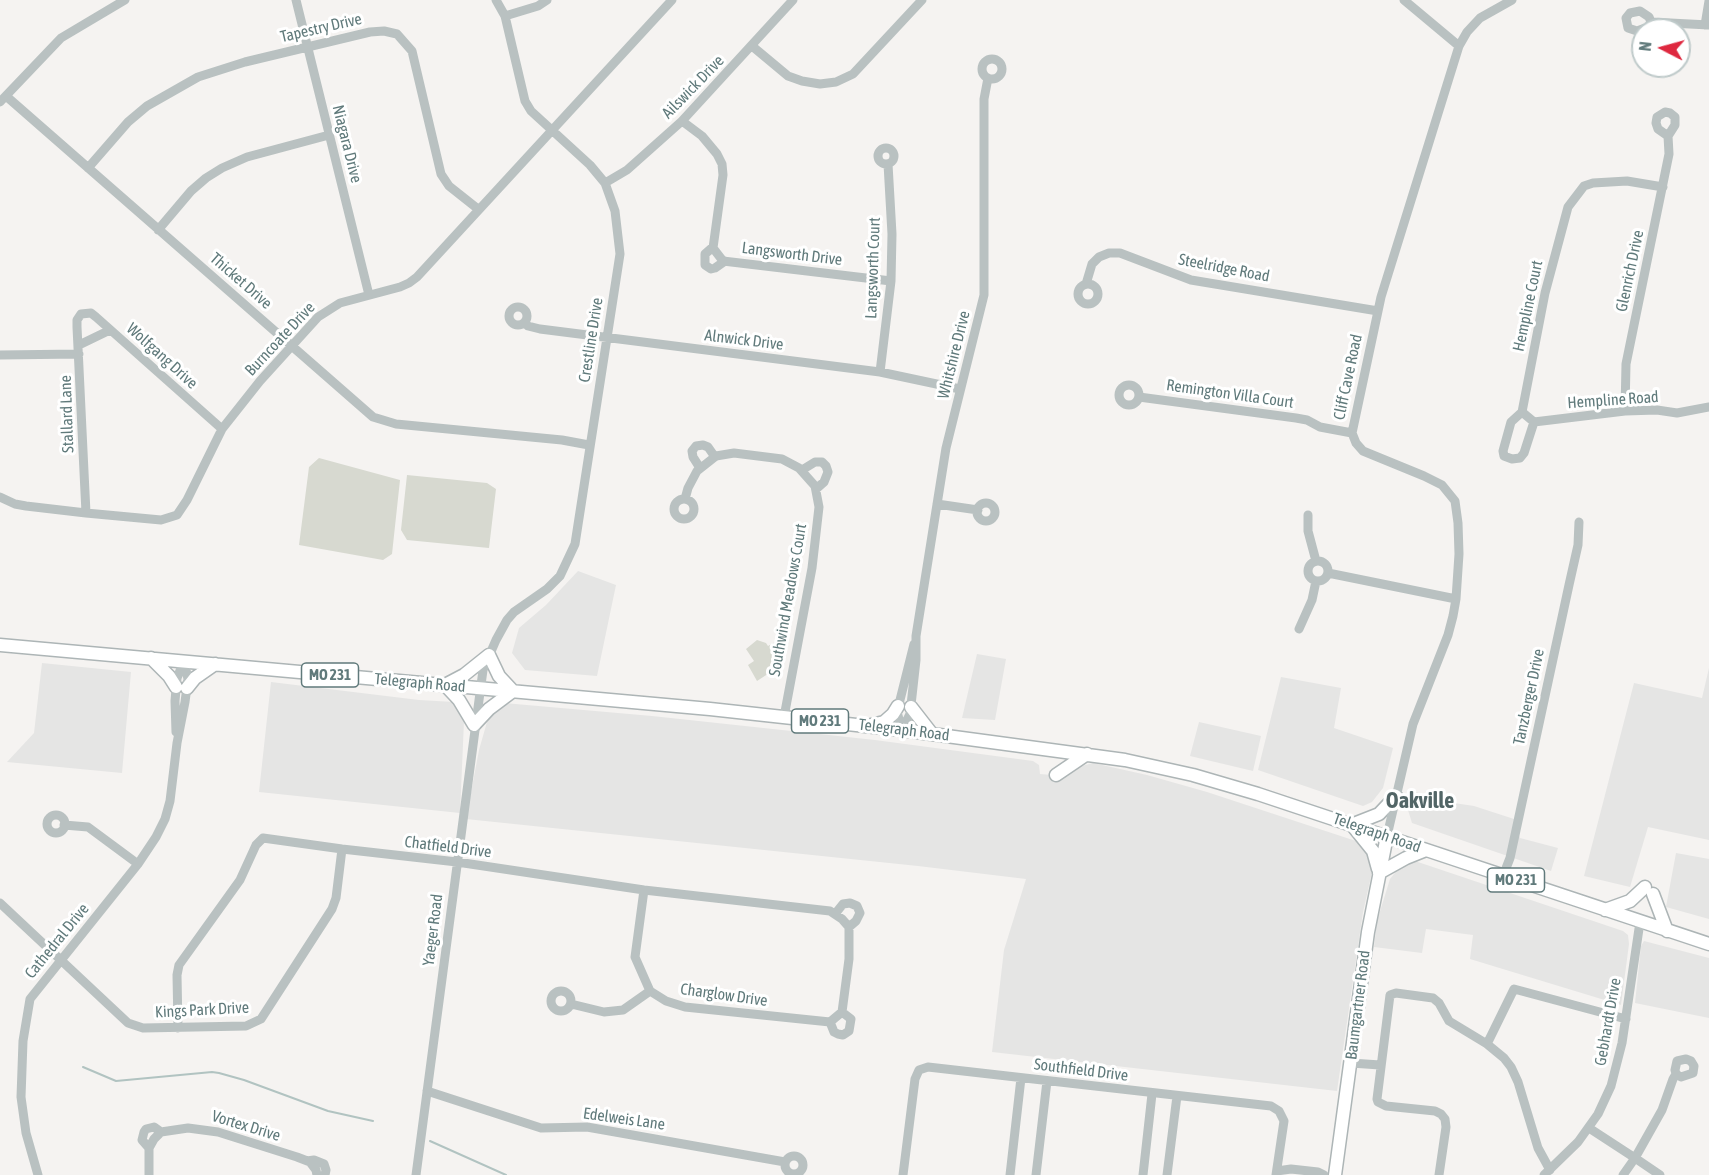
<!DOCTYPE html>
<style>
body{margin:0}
#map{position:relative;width:1709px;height:1175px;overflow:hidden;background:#f5f3f1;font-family:"Asap Condensed",sans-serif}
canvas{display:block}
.north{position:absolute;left:1631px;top:18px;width:60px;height:60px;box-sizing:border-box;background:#fff;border:2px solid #bfcaca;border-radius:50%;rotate:276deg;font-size:16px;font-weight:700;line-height:24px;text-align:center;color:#607a7b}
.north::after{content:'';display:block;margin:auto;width:21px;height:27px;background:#de283f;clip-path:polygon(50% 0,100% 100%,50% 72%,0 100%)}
</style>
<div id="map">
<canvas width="1709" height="1175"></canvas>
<div class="north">N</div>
</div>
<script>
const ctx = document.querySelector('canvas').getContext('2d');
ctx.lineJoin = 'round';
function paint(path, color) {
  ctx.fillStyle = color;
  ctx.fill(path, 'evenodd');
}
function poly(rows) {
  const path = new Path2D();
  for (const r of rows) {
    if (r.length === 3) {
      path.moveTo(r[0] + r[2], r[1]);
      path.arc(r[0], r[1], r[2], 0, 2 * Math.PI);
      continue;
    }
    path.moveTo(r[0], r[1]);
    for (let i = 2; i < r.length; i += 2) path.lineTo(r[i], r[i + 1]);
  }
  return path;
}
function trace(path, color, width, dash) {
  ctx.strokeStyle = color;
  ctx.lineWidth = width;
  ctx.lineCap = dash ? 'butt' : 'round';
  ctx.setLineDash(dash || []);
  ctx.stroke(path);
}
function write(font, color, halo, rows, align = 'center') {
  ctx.font = font + ' "Asap Condensed",sans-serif';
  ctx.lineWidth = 6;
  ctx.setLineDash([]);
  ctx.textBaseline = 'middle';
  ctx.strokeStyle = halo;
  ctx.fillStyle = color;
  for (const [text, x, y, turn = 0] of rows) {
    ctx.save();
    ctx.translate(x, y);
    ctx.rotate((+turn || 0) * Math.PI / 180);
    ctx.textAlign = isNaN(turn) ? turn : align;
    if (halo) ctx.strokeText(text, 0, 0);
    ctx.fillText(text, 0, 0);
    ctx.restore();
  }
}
paint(poly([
 [578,571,616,585,597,676,525,670,512,653,519,628,546,605],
 [977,654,1006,659,995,720,962,718],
 [42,663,131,672,122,773,7,762,34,733],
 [1709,668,1709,840,1648,827,1630,887,1584,876,1634,683,1702,698],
 [1281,677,1341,688,1334,728,1393,748,1383,788,1372,802,1363,806,1258,770],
 [271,682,419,700,454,702,463,712,464,721,460,813,259,792],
 [504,703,652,716,875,740,1033,761,1039,765,1040,774,1063,776,1074,768,1093,763,1147,775,1207,792,1365,844,1373,868,1363,912,1337,1091,992,1052,1004,950,1026,879,918,866,466,819,479,750,487,722,493,710],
 [1199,722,1261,736,1253,771,1190,756],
 [1412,791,1454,803,1474,806,1514,819,1520,838,1558,848,1551,871,1412,823,1408,810],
 [1676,853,1709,859,1709,919,1666,907],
 [1415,861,1623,931,1628,935,1629,944,1621,1005,1470,959,1473,935,1426,929,1422,953,1374,947,1377,921,1390,879,1398,869,1407,862],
 [1644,941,1709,958,1709,1018,1635,1003,1641,946]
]), '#e5e5e4');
paint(poly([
 [319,458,400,480,392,554,383,560,299,545,309,467],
 [407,475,487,483,496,489,489,548,407,540,401,530],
 [757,640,766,643,768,646,775,642,777,644,772,649,776,655,771,659,777,668,757,681,748,665,754,661,746,649]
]), '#d7d9d0');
trace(poly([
 [83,1067,116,1081,212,1072,219,1073,244,1080,328,1111,373,1121],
 [430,1141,506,1175]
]), '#b1c3c1', 2);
const major = poly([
 [0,645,710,709,902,730,1125,760,1193,775,1258,794,1709,944],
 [151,658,169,676,176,687],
 [445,685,459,700,474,725,489,709,513,691],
 [445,685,464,675,489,655,499,676,513,691],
 [187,688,195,678,215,664],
 [911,707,932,734],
 [871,725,884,722,893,714,898,706],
 [1056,775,1087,754],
 [1351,825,1379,814,1396,796],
 [1352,825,1373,851,1378,869],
 [1379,873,1406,858,1426,850],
 [1653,894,1667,931],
 [1605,910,1630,901,1645,887],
 [1335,1175,1368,932,1387,836]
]);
trace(major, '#adb5b6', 15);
trace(poly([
 [296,0,369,295],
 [1404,0,1459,46],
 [505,16,538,6,547,0],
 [1651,22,1649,17,1640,11,1630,13,1626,18,1628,28,1637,31,1648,27,1651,22,1709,25],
 [1705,25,1709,1],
 [752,46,788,76,802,81,820,84,836,82,853,74,922,0],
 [992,69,10],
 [6,96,373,417,396,424,562,440,589,445],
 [0,102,61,38,125,0],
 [682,121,702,136,717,154,722,164,723,175,713,248,723,261,891,281],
 [886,156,8],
 [88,168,128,122,147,106,198,77,245,62,370,32,384,31,397,34,412,51,441,174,449,186,478,209],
 [605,183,627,170,682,121,793,0],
 [158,230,191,191,206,178,222,168,247,157,329,135],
 [713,247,705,254,705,265,711,269,715,268,725,261],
 [1086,284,1092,264,1099,257,1109,253,1120,253,1191,280,1378,311],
 [1088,294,10],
 [518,316,9],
 [525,323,528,326,540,329,880,372,960,389],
 [79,345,110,330],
 [0,355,79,354],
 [880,372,891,281,892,234,888,164],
 [1129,395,10],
 [1139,397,1296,418,1307,420,1320,427,1352,433],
 [1625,411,1626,364,1669,154,1668,136,1675,125,1675,117,1670,113,1665,112,1657,117,1656,123,1658,129,1668,136],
 [1522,412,1534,422,1625,411,1657,410,1677,413,1709,407],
 [1534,422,1524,453,1520,458,1512,459,1504,456,1503,451,1511,422,1522,412,1545,293,1568,207,1584,186,1593,183,1627,181,1663,187],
 [700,468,693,457,692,451,696,446,703,445,708,447,715,457],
 [802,470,815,462,822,462,826,466,828,472,824,482,816,489],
 [0,497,15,504,26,506,86,513,161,520,177,515,187,500,222,429,260,381,318,317,340,303,400,287,409,283,417,277,672,0],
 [685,499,688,488,697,471,716,456,734,453,782,459,799,468,815,486,819,507,812,568,784,717],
 [684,509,10],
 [986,512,9],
 [937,504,978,510],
 [86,513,77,327,77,320,81,314,91,313,96,317,222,429],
 [1308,515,1308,531,1316,561],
 [1318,571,10],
 [1328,573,1456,599],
 [1299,629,1312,600,1316,581],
 [902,730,910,714,916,660,916,636,946,448,984,295,984,99,988,78],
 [902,730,897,712,914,644],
 [176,732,175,701,177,678,184,661],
 [56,824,9],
 [64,825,88,827,138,864],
 [1387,836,1413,724,1448,635,1453,616,1456,599,1459,554,1458,523,1455,501,1442,485,1424,476,1363,451,1356,443,1352,433,1381,297,1459,46,1467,32,1480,18,1512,0],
 [1503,876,1510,858,1569,585,1578,545,1579,522],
 [0,903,128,1023,143,1028,246,1026,261,1019,332,909,336,898,342,849],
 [835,914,843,904,850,903,857,906,860,913,856,921,849,927],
 [561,1001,10],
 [571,1004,604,1012,623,1010,650,991],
 [830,1022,834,1032,838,1034,843,1035,849,1031,851,1019,842,1012],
 [178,1028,177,975,179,965,240,880,256,845,263,838,342,849,457,862,644,890,830,911,842,919,849,927,849,959,842,1012,830,1022,685,1007,666,1001,650,991,635,957,644,890],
 [1487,1044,1504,1058,1511,1067,1518,1082,1538,1148,1550,1170],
 [1351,1063,1380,1065],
 [427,1091,541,1128,587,1127,785,1162],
 [1589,1128,1635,1158,1662,1110,1673,1079,1676,1074,1681,1077,1693,1073,1694,1066,1691,1061,1686,1059,1677,1061,1675,1070,1676,1074],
 [149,1148,142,1140,144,1132,146,1129,154,1127,161,1132],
 [794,1165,9],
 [307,1161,314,1160,324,1164,326,1170,325,1175],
 [1277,1171,1291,1169,1318,1172,1324,1175],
 [38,1175,26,1133,21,1097,23,1041,30,999,138,864,156,837,165,819,170,801,177,743,185,702,188,679,184,661],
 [149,1175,149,1148,154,1139,161,1132,188,1128,218,1132,297,1157,310,1162,316,1170,317,1175],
 [416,1175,483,670,496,640,507,620,514,612,547,589,560,576,575,544,620,254,615,211,605,183,590,165,531,111,525,101,505,16,496,0],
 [903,1175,915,1079,919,1070,928,1067,1271,1106,1279,1111,1284,1121,1276,1175],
 [1010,1175,1021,1078],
 [1036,1175,1047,1081],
 [1143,1175,1152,1094],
 [1167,1175,1177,1096],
 [1439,1175,1446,1127,1445,1119,1441,1114,1435,1111,1386,1106,1378,1102,1377,1099,1390,995,1396,993,1433,998,1439,1003,1449,1021,1487,1044,1514,989,1626,1019],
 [1544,1175,1578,1142,1598,1114,1611,1086,1622,1043,1640,922],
 [1623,1175,1635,1158,1660,1175]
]), '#b9c1c1', 9);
trace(major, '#fff', 12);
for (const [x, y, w] of [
 [330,675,57],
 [820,721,57],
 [1516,880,57]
]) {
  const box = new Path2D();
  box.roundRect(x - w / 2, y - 12, w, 24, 4.5);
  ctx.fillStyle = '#fff';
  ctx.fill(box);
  trace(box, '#607a7b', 1.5);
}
write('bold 15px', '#607a7b', null, [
 ["MO 231",330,675],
 ["MO 231",820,721],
 ["MO 231",1516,880]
]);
write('16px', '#607a7b', '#fff', [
 ["Tapestry Drive",321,28,-13],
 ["Ailswick Drive",693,87,-46],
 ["Niagara Drive",347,144,76],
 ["Langsworth Drive",792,254,7],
 ["Langsworth Court",873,268,-88],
 ["Steelridge Road",1224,268,11],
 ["Glenrich Drive",1630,271,-78],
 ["Thicket Drive",241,281,41],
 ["Hempline Court",1528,306,-78],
 ["Burncoate Drive",280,339,-47],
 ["Crestline Drive",591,340,-81],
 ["Alnwick Drive",744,340,7],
 ["Whitshire Drive",954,355,-76],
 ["Wolfgang Drive",162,356,42],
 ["Cliff Cave Road",1348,377,-78],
 ["Remington Villa Court",1230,394,8],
 ["Hempline Road",1613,400,-4],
 ["Stallard Lane",67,414,-92],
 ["Southwind Meadows Court",788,600,-80],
 ["Telegraph Road",420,683,5],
 ["Tanzberger Drive",1529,697,-78],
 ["Telegraph Road",904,730,7],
 ["Telegraph Road",1377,833,19],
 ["Chatfield Drive",448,847,7],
 ["Yaeger Road",433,930,-83],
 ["Cathedral Drive",57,941,-51],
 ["Charglow Drive",724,995,8],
 ["Baumgartner Road",1358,1005,-83],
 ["Kings Park Drive",202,1010,-3],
 ["Gebhardt Drive",1608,1022,-80],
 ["Southfield Drive",1081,1070,7],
 ["Edelweis Lane",624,1119,8],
 ["Vortex Drive",246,1126,17]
]);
write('bold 22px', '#526566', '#fff', [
 ["Oakville",1420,801]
]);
</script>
